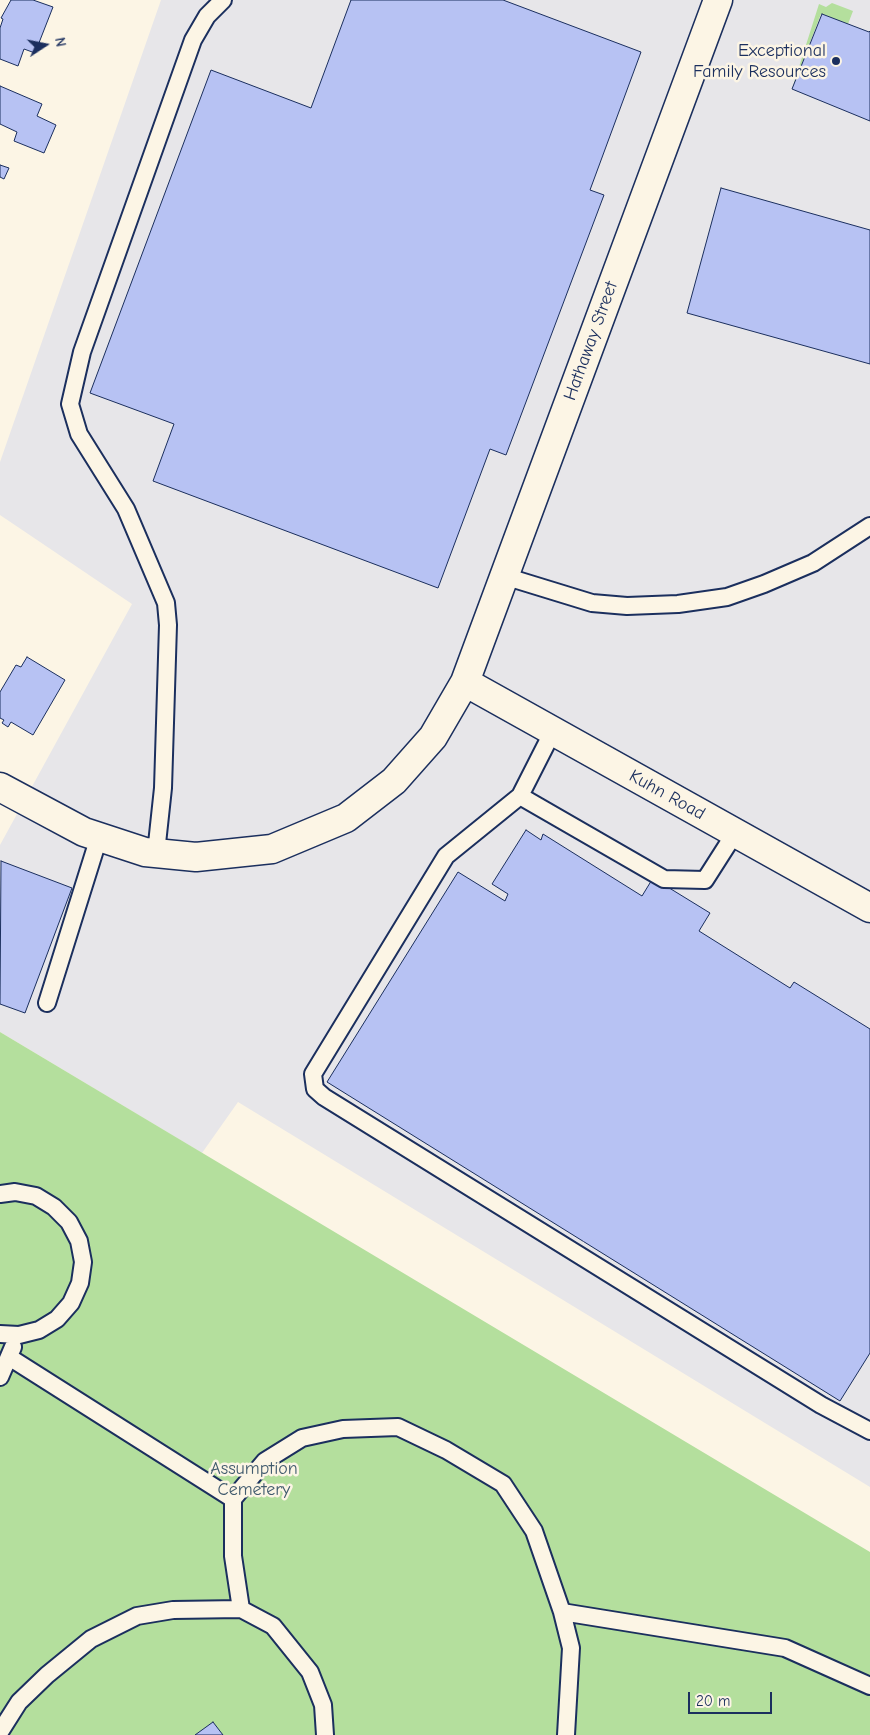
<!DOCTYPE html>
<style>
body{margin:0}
#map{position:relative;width:870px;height:1735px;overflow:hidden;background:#fcf5e5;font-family:"Comic Neue",sans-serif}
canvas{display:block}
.north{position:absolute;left:20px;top:20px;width:50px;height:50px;-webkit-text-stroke:4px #fcf5e5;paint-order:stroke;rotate:79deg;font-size:14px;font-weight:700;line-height:20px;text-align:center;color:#1b2f5e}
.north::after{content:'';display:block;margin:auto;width:18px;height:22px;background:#1b2f5e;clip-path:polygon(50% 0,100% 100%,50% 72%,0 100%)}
.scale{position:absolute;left:688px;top:1692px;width:84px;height:22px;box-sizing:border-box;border:2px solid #1b2f5e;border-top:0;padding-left:6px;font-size:15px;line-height:18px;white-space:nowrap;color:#1b2f5e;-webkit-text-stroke:4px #fcf5e5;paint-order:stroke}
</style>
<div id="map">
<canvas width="870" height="1735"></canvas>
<div class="north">N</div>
<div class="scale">20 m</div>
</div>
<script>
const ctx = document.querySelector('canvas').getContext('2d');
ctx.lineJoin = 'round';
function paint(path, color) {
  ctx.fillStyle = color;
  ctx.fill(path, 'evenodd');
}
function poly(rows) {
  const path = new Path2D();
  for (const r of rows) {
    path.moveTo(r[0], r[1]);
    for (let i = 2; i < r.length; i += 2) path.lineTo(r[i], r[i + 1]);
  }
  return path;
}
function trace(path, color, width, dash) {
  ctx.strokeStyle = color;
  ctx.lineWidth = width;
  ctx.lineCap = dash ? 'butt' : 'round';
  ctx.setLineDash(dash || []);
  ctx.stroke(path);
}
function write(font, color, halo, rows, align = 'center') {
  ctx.font = font + ' "Comic Neue",sans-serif';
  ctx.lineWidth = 5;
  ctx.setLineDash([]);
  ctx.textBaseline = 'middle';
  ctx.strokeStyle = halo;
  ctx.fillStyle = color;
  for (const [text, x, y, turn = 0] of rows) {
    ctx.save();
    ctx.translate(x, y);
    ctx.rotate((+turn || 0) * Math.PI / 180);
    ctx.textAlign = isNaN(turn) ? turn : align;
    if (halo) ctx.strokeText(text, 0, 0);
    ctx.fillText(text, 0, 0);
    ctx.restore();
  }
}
paint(poly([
 [161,0,870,0,870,1487,238,1102,202,1153,0,1032,0,845,132,604,0,515,0,462]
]), '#e7e6e9');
paint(poly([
 [832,3,853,11,848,24,821,14,792,89,819,4,826,7],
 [0,1032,870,1552,870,1735,0,1735]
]), '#b4df9d');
const building = poly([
 [11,0,33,0,53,7,35,53,24,49,18,66,0,59,0,28,3,19,1,18,11,0],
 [351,0,503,0,641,52,590,190,604,195,506,455,490,449,438,588,153,481,174,424,90,393,211,70,311,108,351,0],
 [822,14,869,32,870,31,870,121,792,89,822,14],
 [0,86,42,104,37,116,56,125,44,153,14,141,17,132,0,124,0,86],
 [0,165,9,168,4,179,0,177,0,165],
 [721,188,870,230,870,364,687,313,721,188],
 [27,657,65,680,33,735,11,722,8,727,2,723,4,720,0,718,0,692,16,665,21,667,27,657],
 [526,830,541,840,543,834,642,896,653,878,710,913,699,931,790,988,794,982,870,1029,870,1353,840,1401,327,1082,458,872,505,901,508,894,492,884,526,830],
 [1,861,72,888,25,1013,0,1004,1,861],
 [213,1722,223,1735,195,1735,213,1722]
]);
paint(building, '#b7c2f3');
trace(building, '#1b2f5e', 1);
const lane = poly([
 [504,576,592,603,627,606,678,604,727,597,764,584,813,563,870,526],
 [553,731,520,796,664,879,705,880,735,833],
 [520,796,446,856,313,1074,315,1089,324,1097,821,1405,870,1431],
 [156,853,163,788,168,625,166,603,126,509,79,434,70,404,82,352,193,40,207,16,223,0],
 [47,1003,99,837],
 [0,1194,15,1192,36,1196,54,1207,69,1222,79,1241,83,1262,80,1283,71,1303,57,1319,39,1330,19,1335,0,1334],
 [9,1357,233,1499,233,1556,241,1609],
 [0,1377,13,1347],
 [233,1499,265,1461,302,1438,343,1429,398,1427,446,1450,503,1484,534,1531,562,1612,571,1648,566,1735],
 [562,1612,785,1648,870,1686],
 [0,1732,19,1702,47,1675,91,1639,137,1616,173,1610,241,1609,273,1626,310,1672,323,1705,325,1735]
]);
const street = poly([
 [465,682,870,908],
 [0,787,84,832,145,852,196,857,272,849,346,818,394,781,433,737,465,682,718,0]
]);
trace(lane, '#1b2f5e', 20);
trace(street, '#1b2f5e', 31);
trace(lane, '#fcf5e5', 16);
trace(street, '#fcf5e5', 28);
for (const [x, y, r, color] of [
 [836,61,5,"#1b2f5e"]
]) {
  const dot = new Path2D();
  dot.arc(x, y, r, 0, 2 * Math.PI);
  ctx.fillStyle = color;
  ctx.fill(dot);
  trace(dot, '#fcf5e5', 2);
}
write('18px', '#1b2f5e', '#fcf5e5', [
 ["Exceptional",826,51],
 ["Family Resources",826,72]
], 'right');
write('18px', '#1b2f5e', '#fcf5e5', [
 ["Hathaway Street",591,341,-70],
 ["Kuhn Road",667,795,29]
]);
write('18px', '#415b6e', '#fcf5e5', [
 ["Assumption",254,1469],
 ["Cemetery",254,1490]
]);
</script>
